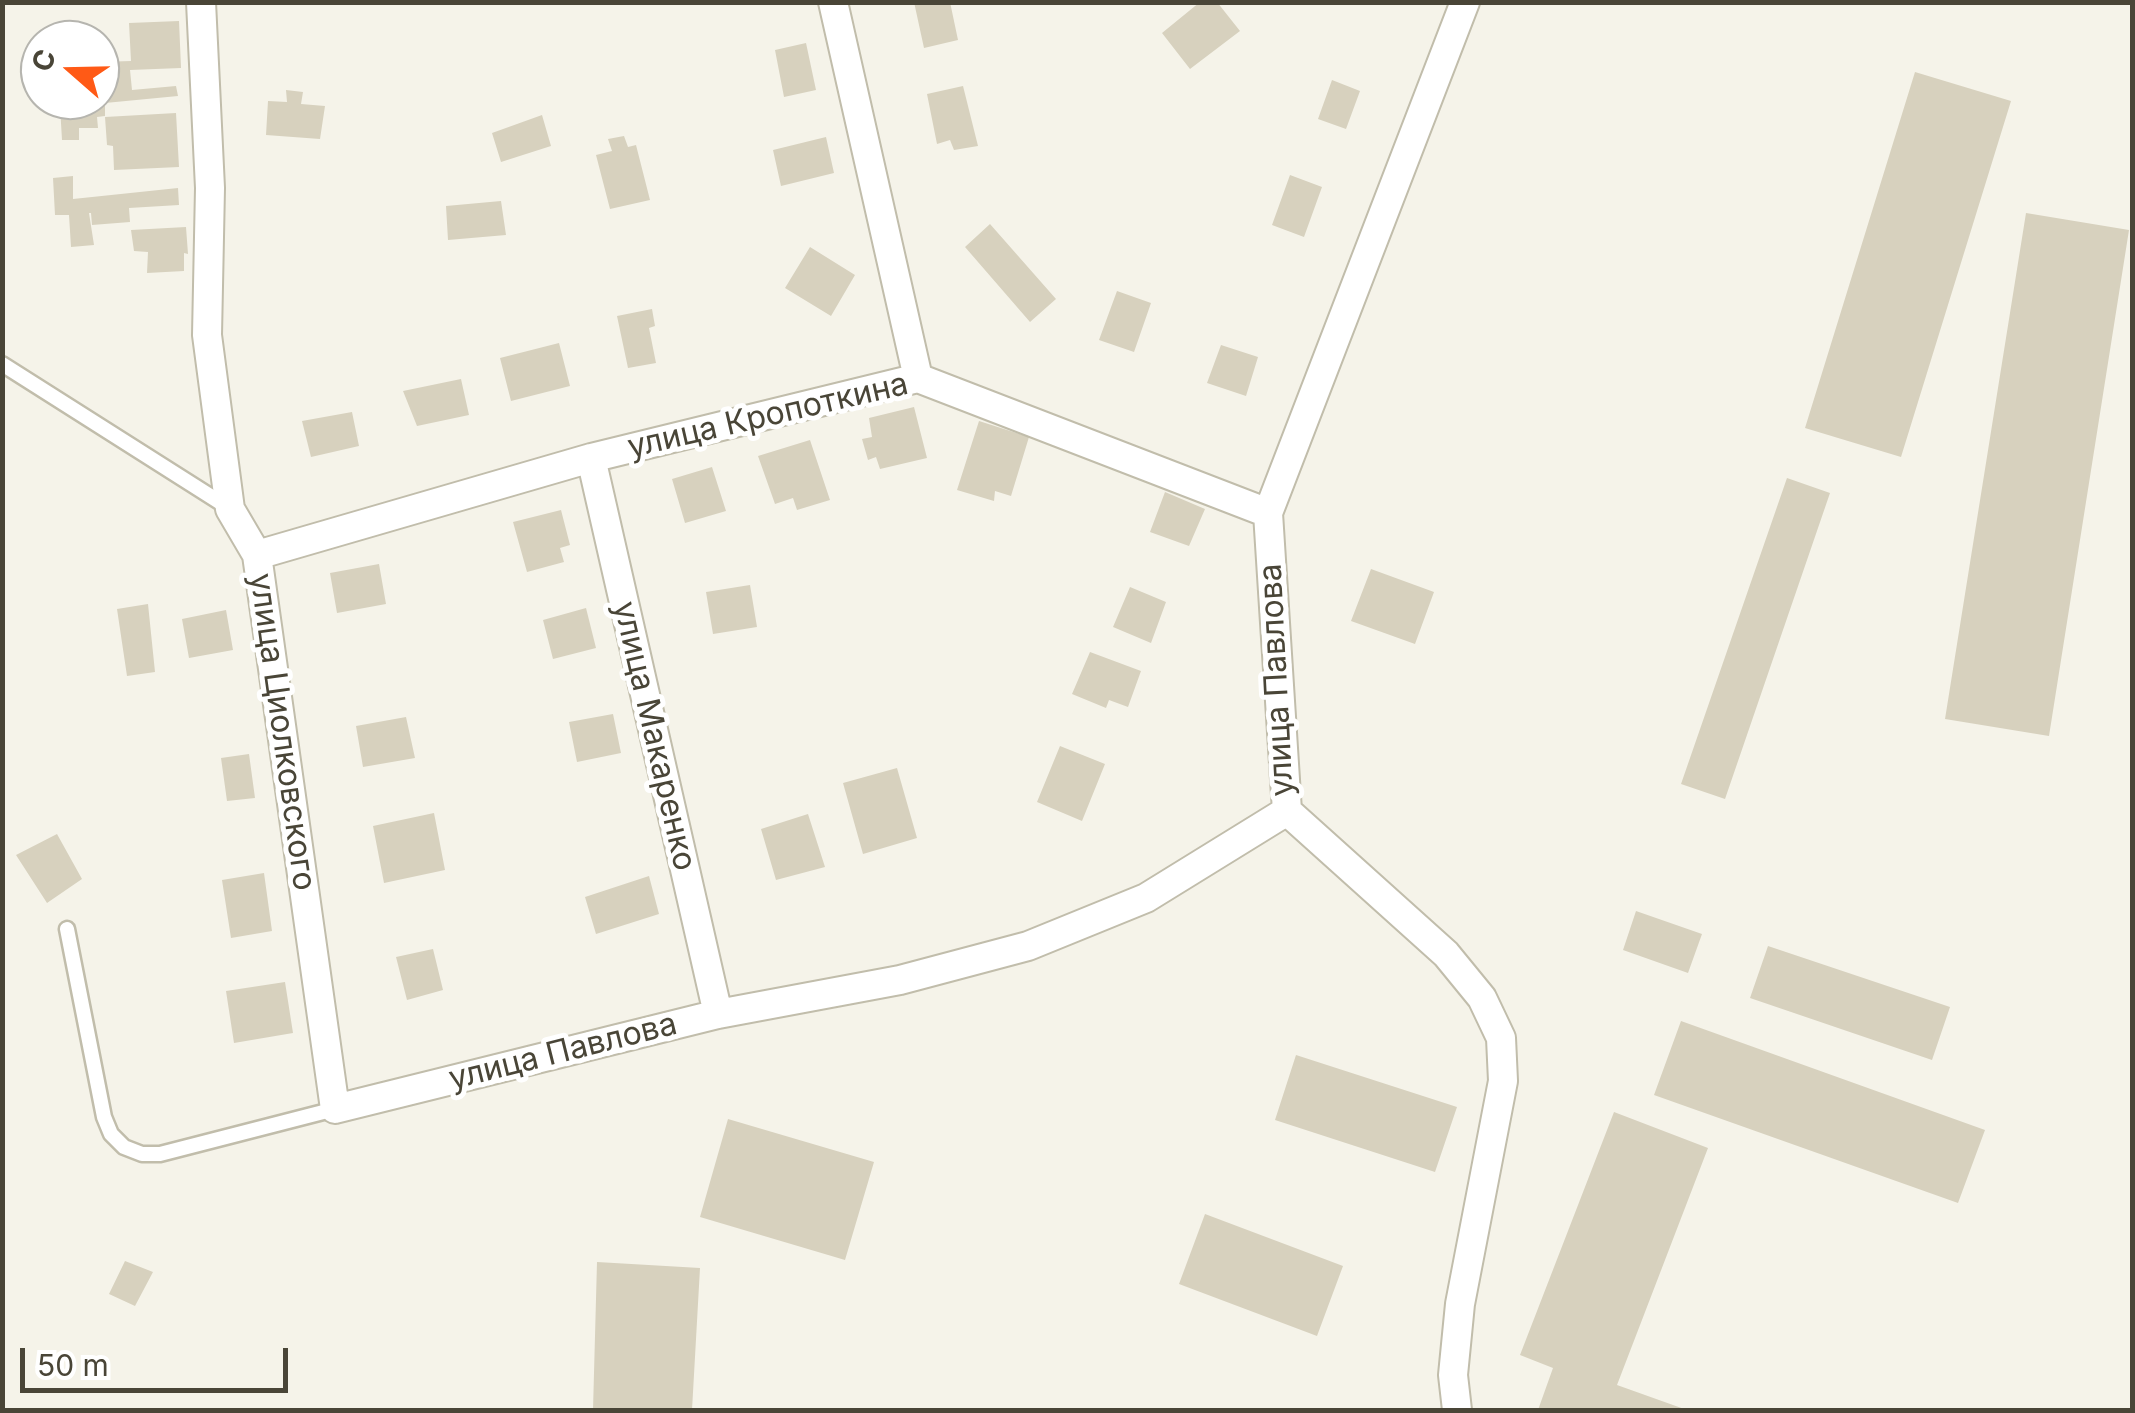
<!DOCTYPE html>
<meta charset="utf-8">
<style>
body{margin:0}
#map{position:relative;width:2135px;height:1413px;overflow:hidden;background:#f5f3e9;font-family:Inter,sans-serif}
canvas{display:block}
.frame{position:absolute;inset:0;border:5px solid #494537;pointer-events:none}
.north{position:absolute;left:20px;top:20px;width:100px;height:100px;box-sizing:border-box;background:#fff;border:2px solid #b6b5af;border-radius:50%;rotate:290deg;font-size:28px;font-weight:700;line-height:40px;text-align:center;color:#494537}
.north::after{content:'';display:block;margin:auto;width:35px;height:45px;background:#ff5a16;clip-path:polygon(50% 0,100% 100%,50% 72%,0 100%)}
.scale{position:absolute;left:20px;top:1348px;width:268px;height:45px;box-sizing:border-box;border:5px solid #494537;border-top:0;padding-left:12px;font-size:30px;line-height:35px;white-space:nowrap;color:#494537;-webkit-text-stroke:8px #fff;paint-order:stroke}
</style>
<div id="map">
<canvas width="2135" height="1413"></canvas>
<div class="frame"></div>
<div class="north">С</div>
<div class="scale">50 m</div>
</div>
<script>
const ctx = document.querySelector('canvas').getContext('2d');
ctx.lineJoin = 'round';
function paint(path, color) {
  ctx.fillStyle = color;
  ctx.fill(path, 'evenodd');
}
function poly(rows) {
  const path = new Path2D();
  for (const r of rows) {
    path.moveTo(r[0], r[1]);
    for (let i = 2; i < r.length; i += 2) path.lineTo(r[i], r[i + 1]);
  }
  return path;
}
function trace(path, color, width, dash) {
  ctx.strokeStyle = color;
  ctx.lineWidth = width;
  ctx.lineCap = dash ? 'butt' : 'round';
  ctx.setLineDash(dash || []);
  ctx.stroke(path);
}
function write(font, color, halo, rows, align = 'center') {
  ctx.font = font + ' Inter,sans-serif';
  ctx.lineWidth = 10;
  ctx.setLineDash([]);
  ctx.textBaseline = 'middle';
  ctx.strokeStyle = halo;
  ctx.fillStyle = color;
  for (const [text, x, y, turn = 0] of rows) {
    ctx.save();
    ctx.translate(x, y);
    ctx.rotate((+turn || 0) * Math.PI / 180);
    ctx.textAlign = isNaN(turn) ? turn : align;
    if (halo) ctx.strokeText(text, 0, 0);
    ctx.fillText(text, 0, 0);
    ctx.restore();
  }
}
paint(poly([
 [914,2,950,2,958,40,924,48],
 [1200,2,1217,2,1240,31,1190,69,1162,33],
 [179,21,181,68,130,70,132,90,176,86,178,96,105,103,105,116,97,117,98,128,79,128,79,140,62,140,60,106,80,105,79,100,100,100,100,62,131,61,129,23],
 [806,43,816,90,784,97,775,50],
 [1915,72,2011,101,1901,457,1805,428],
 [1332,80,1360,91,1346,129,1318,119],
 [963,86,978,146,954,150,950,140,937,144,927,94],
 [286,90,303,92,301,104,325,106,320,139,266,135,268,101,287,102],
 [176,113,179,167,114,170,113,146,107,145,105,117],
 [542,115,551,146,501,162,492,133],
 [624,136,628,147,636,145,650,200,610,209,596,155,612,151,608,139],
 [826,137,834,173,781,186,773,150],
 [1290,175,1322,187,1304,237,1272,225],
 [73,176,73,199,178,188,179,205,129,208,130,222,92,225,91,213,89,213,94,245,71,247,69,215,55,215,53,178],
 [501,201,506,235,448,240,446,206],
 [2026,213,2129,230,2049,736,1945,719],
 [990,224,1056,299,1030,322,965,247],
 [186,227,188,254,184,253,184,271,147,273,148,252,134,251,131,230],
 [810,247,855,275,831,316,785,288],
 [1117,291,1151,303,1134,352,1099,340],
 [652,309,655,326,649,328,656,363,628,368,617,316],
 [559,343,570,386,511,401,500,358],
 [1221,345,1258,357,1246,396,1207,383],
 [461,379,469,415,417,426,403,391],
 [914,407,927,458,880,469,876,457,868,460,862,439,872,437,869,418],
 [352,412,359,446,311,457,302,421],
 [979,421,1029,437,1011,496,995,491,994,501,957,490],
 [810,440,830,500,797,510,793,498,775,504,758,456],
 [712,467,726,511,685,523,672,479],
 [1787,478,1830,493,1725,799,1681,784],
 [1165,492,1205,509,1189,546,1150,532],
 [561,510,570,545,560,548,564,562,527,572,513,522],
 [379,564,386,604,337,613,330,573],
 [1371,569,1434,592,1415,644,1351,621],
 [750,585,757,627,713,634,706,592],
 [1130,587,1166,602,1151,643,1113,627],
 [148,604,155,672,127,676,117,609],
 [586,608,596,648,553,659,543,620],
 [226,610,233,650,189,658,182,619],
 [1090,652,1141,671,1128,707,1109,700,1106,708,1072,694],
 [613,714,621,753,577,762,569,722],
 [406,717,415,758,363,767,356,726],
 [1060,746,1105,764,1082,821,1037,802],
 [249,754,255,798,227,801,221,758],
 [897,768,917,838,863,854,843,783],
 [434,813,445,870,384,883,373,826],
 [808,814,825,867,776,880,761,829],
 [57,834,82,879,47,903,16,855],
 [264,873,272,931,231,938,222,880],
 [649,876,659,914,596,934,585,897],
 [1636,911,1702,934,1688,973,1623,950],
 [1768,946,1950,1007,1932,1060,1750,998],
 [433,949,443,990,407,1000,396,957],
 [285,982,293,1033,234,1043,226,991],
 [1681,1021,1985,1130,1958,1203,1654,1095],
 [1296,1055,1457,1107,1435,1172,1275,1120],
 [1614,1112,1708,1148,1617,1385,1687,1410,1538,1410,1553,1368,1520,1355],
 [728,1119,874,1162,845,1260,700,1217],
 [1205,1214,1343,1266,1317,1336,1179,1284],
 [125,1261,153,1272,135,1306,109,1294],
 [597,1262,700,1268,692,1410,593,1410]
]), '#d7d1be');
const lane = poly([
 [2,364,229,508],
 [67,929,104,1117,111,1134,124,1147,142,1154,160,1154,335,1109]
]);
const street = poly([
 [201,2,210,188,207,335,230,509,257,555,335,1109,718,1014,900,980,1028,946,1146,898,1287,811,1268,513,1465,2],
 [833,2,918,378],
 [591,458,718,1014],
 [257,555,591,458,918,378,1268,513],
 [1287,811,1446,954,1482,998,1501,1038,1503,1081,1460,1304,1453,1375,1457,1410]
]);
trace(lane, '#c1bdab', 19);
trace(street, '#c1bdab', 32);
trace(lane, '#fff', 14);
trace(street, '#fff', 28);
write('32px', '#494537', '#fff', [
 ["улица Кропоткина",768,416,-13],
 ["улица Павлова",1277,680,-93],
 ["улица Циолковского",282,732,82],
 ["улица Макаренко",654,736,77],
 ["улица Павлова",563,1052,-14]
]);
</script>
